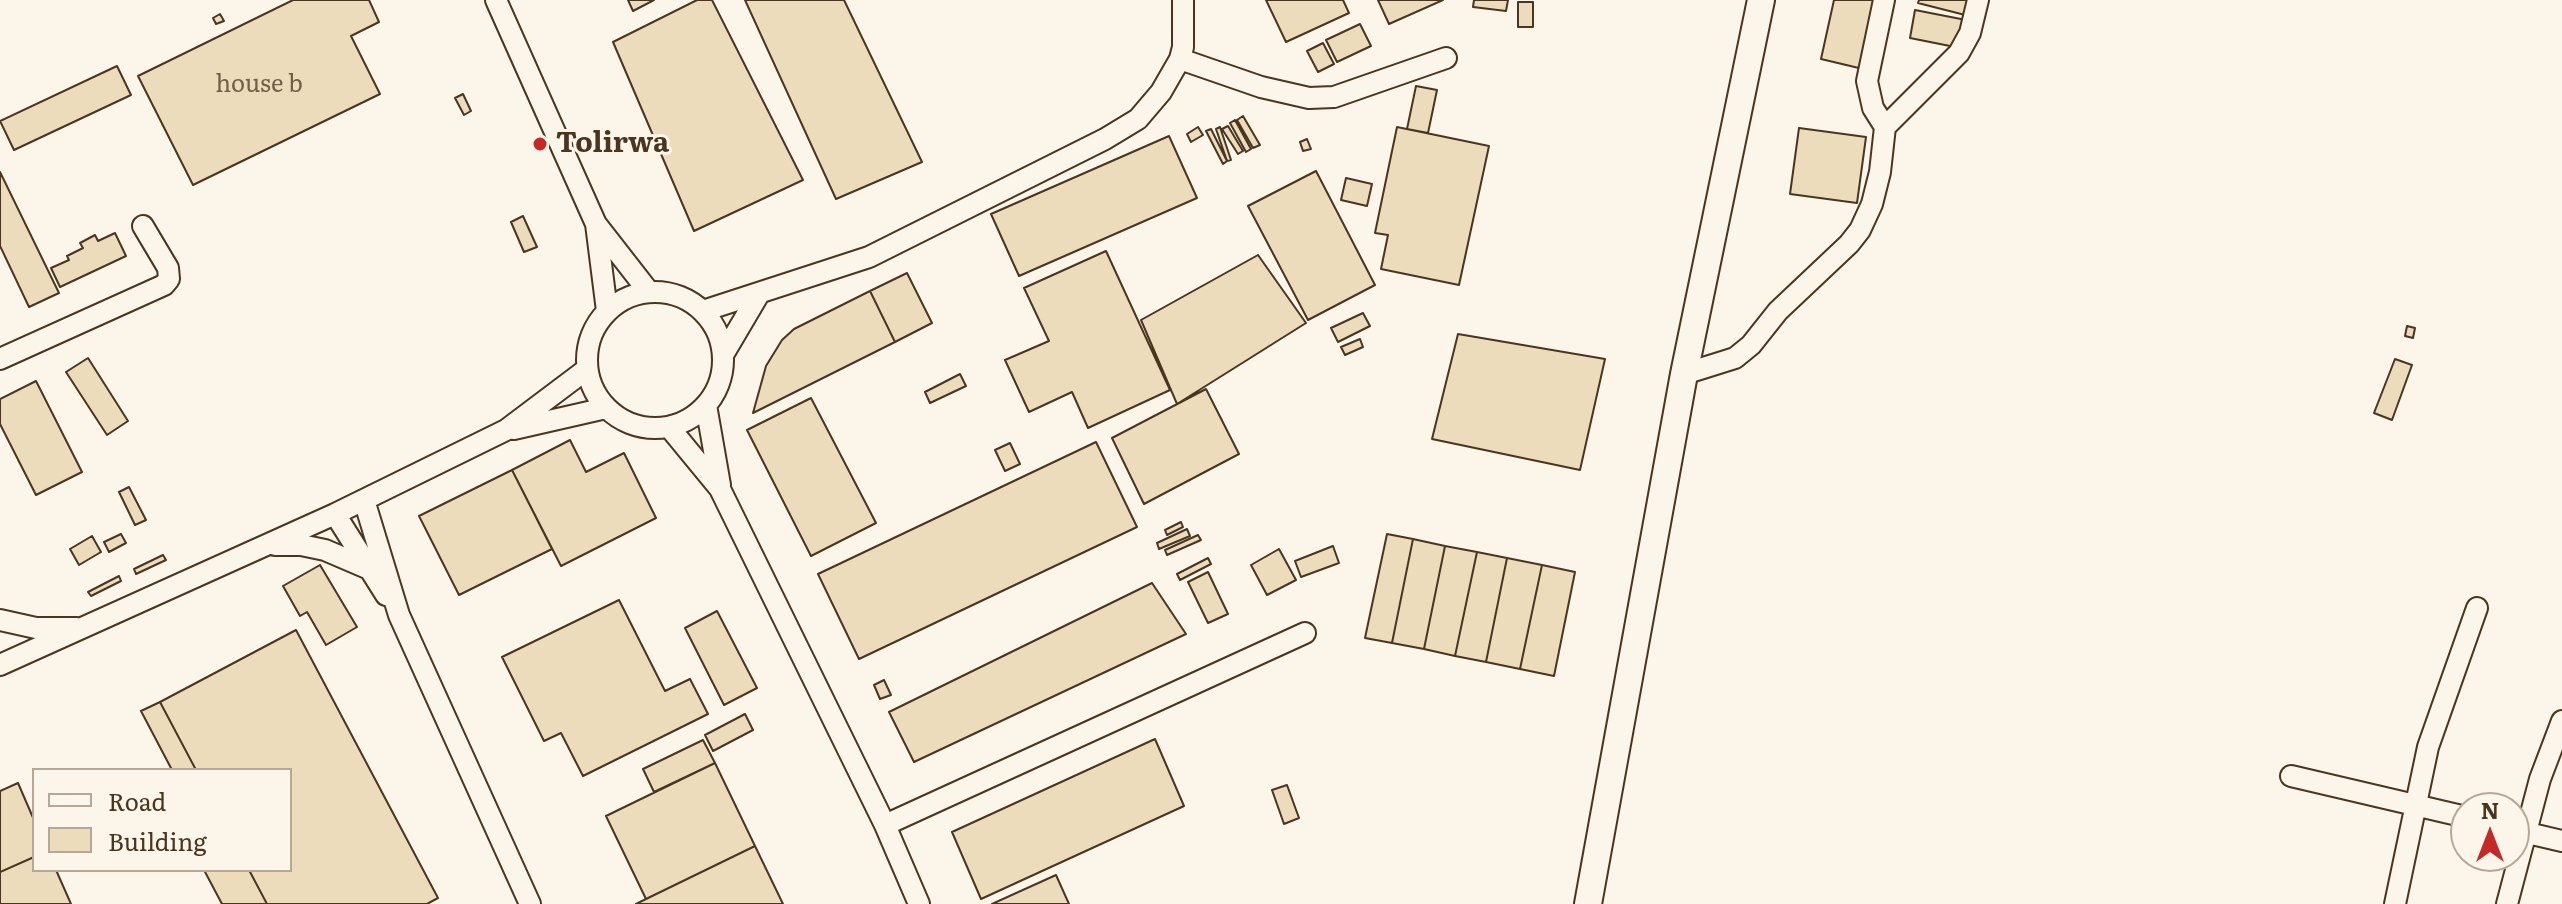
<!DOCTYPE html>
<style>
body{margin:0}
#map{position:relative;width:2562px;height:904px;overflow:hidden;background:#fbf6e9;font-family:Literata,serif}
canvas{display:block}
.legend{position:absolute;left:32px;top:768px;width:260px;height:104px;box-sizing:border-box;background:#fbf6e9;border:2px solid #b4a999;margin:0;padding:10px 14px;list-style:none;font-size:24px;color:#4a3520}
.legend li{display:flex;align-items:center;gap:16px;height:40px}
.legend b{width:40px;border:2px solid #b4a999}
.north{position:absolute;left:2450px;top:792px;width:80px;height:80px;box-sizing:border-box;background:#fbf6e9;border:2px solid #b4a999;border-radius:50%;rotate:0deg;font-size:22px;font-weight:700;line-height:32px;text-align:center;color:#4a3520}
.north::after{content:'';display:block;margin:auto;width:28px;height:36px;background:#c62828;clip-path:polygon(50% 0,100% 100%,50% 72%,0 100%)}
</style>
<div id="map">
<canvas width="2562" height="904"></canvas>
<ul class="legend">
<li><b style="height:10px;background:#fbf6e9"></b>Road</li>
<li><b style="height:22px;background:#ecdcbc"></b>Building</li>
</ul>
<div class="north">N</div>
</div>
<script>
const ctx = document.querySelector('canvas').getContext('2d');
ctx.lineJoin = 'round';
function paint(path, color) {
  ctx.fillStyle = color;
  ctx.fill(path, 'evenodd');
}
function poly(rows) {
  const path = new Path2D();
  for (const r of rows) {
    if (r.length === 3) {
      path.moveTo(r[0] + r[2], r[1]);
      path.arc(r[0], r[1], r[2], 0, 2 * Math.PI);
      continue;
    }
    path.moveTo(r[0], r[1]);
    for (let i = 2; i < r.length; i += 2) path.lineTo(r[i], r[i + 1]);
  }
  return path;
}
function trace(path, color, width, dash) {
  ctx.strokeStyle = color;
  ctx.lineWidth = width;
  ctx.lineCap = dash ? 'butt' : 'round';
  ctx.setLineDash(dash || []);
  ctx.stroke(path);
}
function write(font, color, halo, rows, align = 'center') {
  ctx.font = font + ' Literata,serif';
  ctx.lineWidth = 6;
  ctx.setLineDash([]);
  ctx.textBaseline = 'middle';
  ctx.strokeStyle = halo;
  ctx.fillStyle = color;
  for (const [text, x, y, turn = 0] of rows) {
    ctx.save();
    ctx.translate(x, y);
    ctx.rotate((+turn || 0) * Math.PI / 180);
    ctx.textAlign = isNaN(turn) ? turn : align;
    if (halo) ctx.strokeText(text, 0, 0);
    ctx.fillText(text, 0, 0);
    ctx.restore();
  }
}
const building = poly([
 [293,0,369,0,379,22,351,36,380,94,193,185,138,76,293,0],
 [628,0,654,0,633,11,628,0],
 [697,0,712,0,803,180,694,231,613,42,697,0],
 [745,0,844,0,922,162,836,199,745,0],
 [1266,0,1343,0,1349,13,1286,42,1266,0],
 [1378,0,1443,0,1389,24,1378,0],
 [1474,0,1508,0,1506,11,1473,7,1474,0],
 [1834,0,1879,0,1863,69,1821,59,1834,0],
 [1919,0,1973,0,1969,16,1918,3,1919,0],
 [1518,2,1533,2,1533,27,1518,27,1518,2],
 [1915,10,1966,20,1960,48,1910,38,1915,10],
 [220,14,224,21,216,24,213,18,220,14],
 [1360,24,1371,46,1337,62,1326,40,1360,24],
 [1323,43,1334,64,1318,72,1307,51,1323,43],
 [117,66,131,95,14,150,0,121,117,66],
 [1416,86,1437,90,1428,133,1407,129,1416,86],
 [463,94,471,111,464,115,455,98,463,94],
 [1243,116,1260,145,1253,148,1237,120,1243,116],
 [1235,120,1251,149,1246,152,1230,123,1235,120],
 [1228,126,1243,151,1238,154,1222,129,1228,126],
 [1198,127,1203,135,1191,142,1187,134,1198,127],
 [1220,127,1231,160,1227,161,1216,129,1220,127],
 [1397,127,1489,146,1459,285,1381,269,1388,235,1375,233,1397,127],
 [1799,128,1866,137,1857,203,1790,194,1799,128],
 [1211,129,1227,161,1223,164,1206,131,1211,129],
 [1169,136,1197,198,1019,276,991,214,1169,136],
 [1307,139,1311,149,1303,151,1300,142,1307,139],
 [1316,171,1375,285,1308,320,1248,206,1316,171],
 [0,172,59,293,29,307,0,246,0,172],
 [1346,178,1372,184,1367,206,1341,200,1346,178],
 [523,216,537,247,524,252,511,222,523,216],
 [115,233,126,256,60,287,51,268,69,260,67,256,83,248,80,243,95,235,98,241,115,233],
 [1106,251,1170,390,1088,428,1072,392,1029,412,1005,360,1049,341,1024,288,1106,251],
 [1258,255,1306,323,1177,404,1141,320,1258,255],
 [907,273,932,323,895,342,870,291,907,273],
 [870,291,895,342,753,413,766,366,782,340,794,329,870,291],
 [1363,313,1370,326,1338,342,1331,328,1363,313],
 [2407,326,2415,328,2413,338,2405,336,2407,326],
 [1458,334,1605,359,1580,470,1432,439,1458,334],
 [1360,339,1363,347,1345,355,1341,347,1360,339],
 [88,358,128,421,107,435,66,372,88,358],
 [2395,359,2412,365,2392,420,2374,413,2395,359],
 [960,374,966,386,930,403,925,392,960,374],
 [36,381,82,472,36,495,0,424,0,399,36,381],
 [1206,389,1239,454,1144,504,1112,438,1206,389],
 [811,398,876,523,811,556,747,430,811,398],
 [570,440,586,472,624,453,656,518,561,566,512,470,570,440],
 [1096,442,1137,527,859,659,818,574,1096,442],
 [1010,443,1020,464,1005,471,995,450,1010,443],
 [512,470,552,549,459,595,419,516,512,470],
 [129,487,146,520,135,525,119,492,129,487],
 [1181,522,1183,527,1167,535,1165,530,1181,522],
 [1187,529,1190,536,1159,549,1157,543,1187,529],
 [121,534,126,543,109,552,104,542,121,534],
 [1387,534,1413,539,1392,643,1365,638,1387,534],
 [1198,535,1201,540,1167,555,1165,550,1198,535],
 [92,536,101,552,79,565,70,549,92,536],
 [1413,539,1445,546,1424,649,1392,643,1413,539],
 [1333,546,1339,563,1301,577,1295,561,1333,546],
 [1445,546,1477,552,1455,656,1424,649,1445,546],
 [1279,549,1296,580,1267,595,1251,565,1279,549],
 [1477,552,1507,558,1486,662,1455,656,1477,552],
 [163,555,166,560,136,574,134,569,163,555],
 [1208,558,1211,564,1180,580,1177,574,1208,558],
 [1507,558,1542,565,1520,669,1486,662,1507,558],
 [320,565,357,627,326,645,307,612,300,616,283,586,320,565],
 [1542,565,1575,572,1554,676,1520,669,1542,565],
 [1208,572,1228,614,1208,623,1188,582,1208,572],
 [119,576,121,581,91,596,88,592,119,576],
 [1152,583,1186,634,914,762,889,712,1152,583],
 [619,600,665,691,690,679,708,714,583,776,561,733,544,741,502,657,619,600],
 [717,611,757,688,724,705,685,628,717,611],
 [296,630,438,898,427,904,267,904,249,870,290,870,290,770,196,770,160,702,296,630],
 [884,680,891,695,880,699,874,685,884,680],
 [160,702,196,770,172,770,141,711,160,702],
 [745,714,753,730,713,751,705,735,745,714],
 [1155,739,1184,806,981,899,952,832,1155,739],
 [703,740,715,763,654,792,643,769,703,740],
 [715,763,755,846,646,899,606,816,715,763],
 [18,783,34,820,34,857,0,872,0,791,18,783],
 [1287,785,1299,818,1284,824,1272,790,1287,785],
 [755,846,783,904,636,904,646,899,755,846],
 [34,857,34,870,56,870,71,904,0,904,0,872,34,857],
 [204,870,249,870,267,904,222,904,204,870],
 [1056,875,1069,904,992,904,1056,875]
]);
paint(building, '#ecdcbc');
trace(building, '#4a3520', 2);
const minor = poly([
 [496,0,596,224,649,292],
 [1884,0,1867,81,1873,108,1885,127],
 [1180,59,1261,87,1309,98,1334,97,1446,58],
 [596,224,607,311],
 [655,360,68],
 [703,311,869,257,1105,139,1138,119,1161,92,1180,59,1183,47,1183,0],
 [723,355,759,294],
 [0,359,164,285,169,279,168,268,143,226],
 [1684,374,1735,358,1751,345,1778,311,1849,244,1860,230,1872,204,1880,172,1885,127,1959,53,1970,33,1978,0],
 [706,405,720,485],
 [669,427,720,489,885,825,919,904],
 [514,429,606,408],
 [364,500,399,615,530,904],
 [335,514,386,595],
 [275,545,301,545,325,550,367,568],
 [0,620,36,628,77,628],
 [0,665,335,514,506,430,587,369],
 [2291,776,2466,817],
 [885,825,1305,633],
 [2515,830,2562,841],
 [2395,904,2428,747,2477,608],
 [2507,904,2540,779,2562,721]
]);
const major = poly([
 [1588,904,1684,374,1761,0]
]);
trace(minor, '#4a3520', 24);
trace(major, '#4a3520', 30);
trace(minor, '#fbf6e9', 20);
trace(major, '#fbf6e9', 26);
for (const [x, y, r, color] of [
 [540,144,8,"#c62828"]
]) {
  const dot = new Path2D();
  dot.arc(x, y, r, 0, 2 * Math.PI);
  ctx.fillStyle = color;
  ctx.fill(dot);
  trace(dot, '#fbf6e9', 3);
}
write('24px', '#725f47', null, [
 ["house b",259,85]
]);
write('bold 28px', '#4a3520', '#fbf6e9', [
 ["Tolirwa",556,144]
], 'left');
</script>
